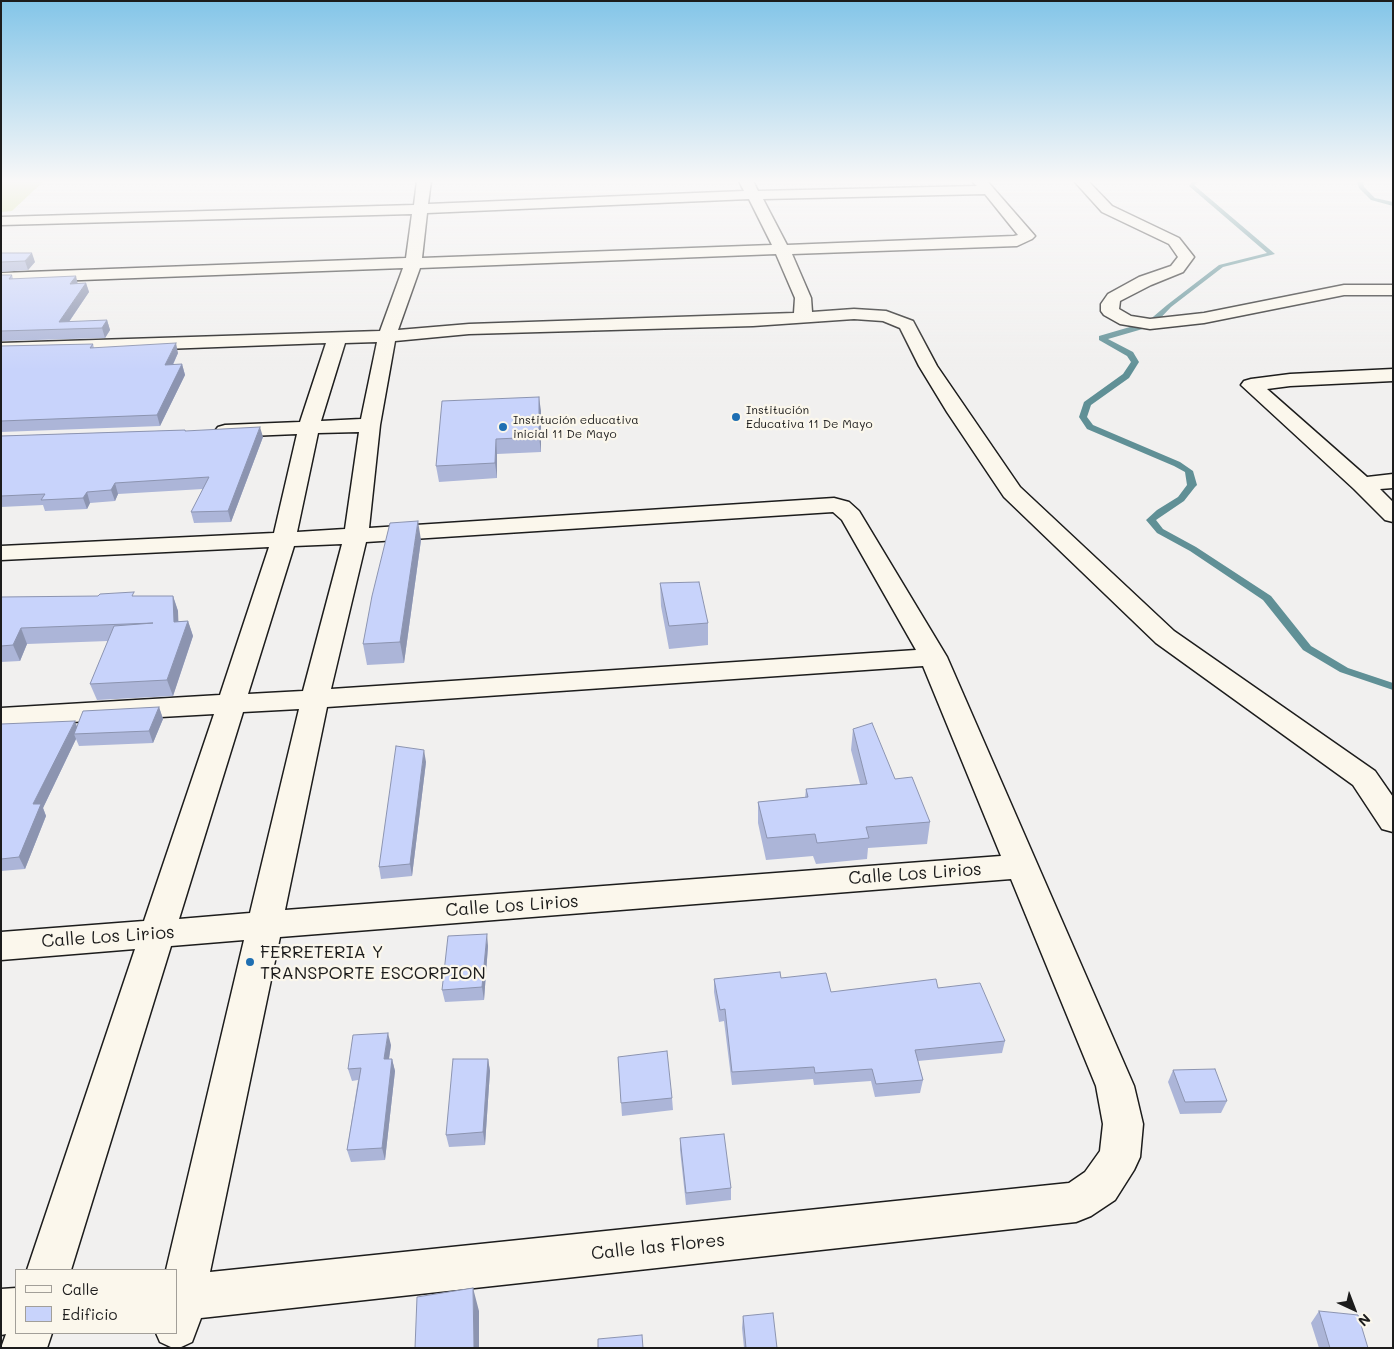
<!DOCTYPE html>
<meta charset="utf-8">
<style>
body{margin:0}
#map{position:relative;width:1394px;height:1349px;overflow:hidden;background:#f1f0ef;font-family:Mali,sans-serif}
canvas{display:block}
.frame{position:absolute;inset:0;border:2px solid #1c1c1c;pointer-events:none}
.legend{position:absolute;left:15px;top:1269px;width:162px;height:65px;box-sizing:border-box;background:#fbf7ec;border:1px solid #a29f99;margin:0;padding:6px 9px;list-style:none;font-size:15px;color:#1c1c1c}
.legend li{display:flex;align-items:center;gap:10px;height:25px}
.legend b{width:25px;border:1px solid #a29f99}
.north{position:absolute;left:1329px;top:1284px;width:50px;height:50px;-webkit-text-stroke:4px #fbf7ec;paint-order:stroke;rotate:137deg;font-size:14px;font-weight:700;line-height:20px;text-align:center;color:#1c1c1c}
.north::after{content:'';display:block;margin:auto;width:18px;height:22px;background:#1c1c1c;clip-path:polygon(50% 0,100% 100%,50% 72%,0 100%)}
</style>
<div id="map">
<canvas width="1394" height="1349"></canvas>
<div class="frame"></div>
<ul class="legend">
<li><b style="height:6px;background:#fbf7ec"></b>Calle</li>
<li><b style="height:14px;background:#c8d3fb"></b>Edificio</li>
</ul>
<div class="north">N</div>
</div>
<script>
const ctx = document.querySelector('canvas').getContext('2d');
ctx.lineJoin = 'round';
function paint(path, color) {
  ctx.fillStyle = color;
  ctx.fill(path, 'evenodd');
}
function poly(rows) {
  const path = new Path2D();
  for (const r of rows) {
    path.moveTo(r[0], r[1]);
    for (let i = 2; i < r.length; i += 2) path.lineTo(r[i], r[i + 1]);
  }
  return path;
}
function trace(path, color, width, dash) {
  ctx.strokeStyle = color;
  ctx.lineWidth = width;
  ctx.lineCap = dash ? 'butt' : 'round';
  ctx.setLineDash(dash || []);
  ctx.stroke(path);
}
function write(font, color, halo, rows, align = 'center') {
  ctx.font = font + ' Mali,sans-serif';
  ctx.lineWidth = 4.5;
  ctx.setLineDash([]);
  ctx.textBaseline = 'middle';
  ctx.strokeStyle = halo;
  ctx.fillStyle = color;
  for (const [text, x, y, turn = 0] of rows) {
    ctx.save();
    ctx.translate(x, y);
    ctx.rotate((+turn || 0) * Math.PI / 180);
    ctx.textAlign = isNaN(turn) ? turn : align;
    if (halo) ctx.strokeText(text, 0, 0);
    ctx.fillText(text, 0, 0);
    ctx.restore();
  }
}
paint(poly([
 [1,181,44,181,12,211,1,212]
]), '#d3e093');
paint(poly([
 [1193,181,1199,181,1194,185,1275,254,1223,267,1171,307,1153,326,1108,339,1133,352,1139,362,1129,378,1091,405,1087,417,1093,425,1180,462,1193,471,1197,485,1195,487,1184,501,1156,520,1163,529,1196,547,1271,596,1311,646,1348,668,1393,683,1393,690,1340,672,1303,650,1263,600,1190,551,1157,533,1146,520,1157,510,1178,497,1187,485,1185,472,1174,466,1087,429,1079,417,1084,402,1123,374,1131,362,1127,356,1099,340,1099,336,1147,322,1167,305,1219,265,1267,253,1189,186,1193,181],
 [1357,181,1363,181,1364,187,1375,198,1393,202,1393,206,1371,200,1359,188,1357,181]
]), '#609096');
const minor = poly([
 [417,181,431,181,428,204,744,191,739,181,753,181,758,191,977,186,972,181,987,181,1035,236,1032,239,1017,246,792,254,811,298,812,312,854,309,886,311,913,321,937,366,1020,487,1174,631,1375,771,1393,797,1393,832,1382,829,1353,785,1156,643,1004,497,947,412,919,366,900,328,883,321,854,319,753,326,469,334,395,341,380,425,369,528,834,498,849,502,859,511,947,657,1134,1086,1143,1124,1140,1157,1134,1170,1115,1200,1091,1216,1076,1222,201,1318,192,1342,179,1348,173,1348,160,1342,156,1333,176,1333,176,1270,166,1270,244,940,171,946,71,1270,27,1270,135,949,1,960,1,932,144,921,214,714,1,726,1,708,220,695,269,547,1,560,1,546,274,533,297,434,225,437,218,435,215,431,218,427,225,425,300,422,326,343,1,355,1,343,380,331,403,268,1,283,1,273,406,258,412,214,1,225,1,217,414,205,417,181],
 [985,194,1018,235,1014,236,787,245,763,199,985,194],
 [749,199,772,245,422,258,427,213,749,199],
 [776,254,795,298,794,313,469,324,398,330,420,268,776,254],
 [377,342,361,419,321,421,345,343,377,342],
 [359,432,345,529,297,532,318,433,359,432],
 [833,512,842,520,916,650,331,689,366,542,833,512],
 [342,544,303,691,248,694,294,546,342,544],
 [923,666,1001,856,285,910,327,707,923,666],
 [299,709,250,913,179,919,243,712,299,709],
 [1011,879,1096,1086,1103,1124,1100,1151,1085,1172,1069,1183,210,1272,280,937,1011,879],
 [1074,181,1088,181,1112,206,1179,238,1194,257,1183,272,1151,285,1120,301,1119,309,1131,316,1150,319,1204,313,1344,285,1393,285,1393,295,1344,295,1204,323,1150,329,1120,324,1104,315,1101,311,1101,304,1108,294,1139,277,1171,266,1178,257,1169,244,1102,212,1074,181],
 [1393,369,1393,381,1290,386,1267,389,1367,477,1393,474,1393,488,1380,489,1393,502,1393,522,1385,520,1354,489,1241,385,1244,381,1251,379,1290,374,1393,369],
 [16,1288,16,1333,52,1333,47,1348,1,1348,6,1334,1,1335,1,1289,16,1288]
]);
trace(minor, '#1c1c1c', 3);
paint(minor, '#fbf7ec');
paint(poly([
 [1,251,2,253,35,262,28,270,1,272],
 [1,275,12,275,13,279,78,284,86,283,89,292,69,322,107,320,110,330,105,338,1,341],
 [93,344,94,348,178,353,173,365,182,364,185,375,160,426,1,432,1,346],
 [541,411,541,452,497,454,497,478,439,482,436,466],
 [185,430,186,431,263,437,231,522,194,523,191,512,203,489,118,494,115,501,90,503,87,509,45,511,43,505,1,507,1,436],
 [421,540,404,663,367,665,363,644],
 [660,583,708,623,708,645,669,649,661,606],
 [173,596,178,611,178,621,188,621,193,636,173,696,97,700,90,684,108,641,27,644,20,661,1,662,1,597],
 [159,707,163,719,153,743,79,746,76,739,43,808,46,816,25,869,1,871,1,724,77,727],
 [853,729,930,822,927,844,868,848,867,859,816,864,813,856,766,860,758,823,758,802,805,798,806,789,860,784,851,750],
 [426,762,412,876,381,879,379,867],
 [488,946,484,1000,445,1002,442,990],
 [781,978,831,992,938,988,1005,1041,1002,1053,918,1061,923,1080,920,1093,875,1097,871,1081,814,1085,813,1079,732,1085,724,1021,719,1022,714,992,714,979],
 [391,1045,389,1059,392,1059,395,1071,385,1160,351,1162,347,1150,358,1080,352,1081,348,1069],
 [618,1057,672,1098,673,1110,622,1116],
 [488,1059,490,1071,485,1145,449,1147,446,1135],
 [1173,1070,1227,1101,1221,1113,1180,1114,1168,1082],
 [680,1138,731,1188,731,1200,686,1205,680,1150],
 [1319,1311,1368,1348,1319,1348,1311,1323],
 [743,1316,777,1348,744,1348,742,1328]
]), '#acb5d8');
paint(poly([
 [32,253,35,262,28,270,25,261],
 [76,276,78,285,70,284],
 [86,283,89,292,64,329,59,322],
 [107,320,110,330,105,338,102,328],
 [176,343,178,353,168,375,165,365],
 [182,364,185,375,160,426,157,415],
 [539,397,541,411,541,452,539,437],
 [260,427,263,437,231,522,228,511],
 [496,439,497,454,497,478,495,463],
 [115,483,118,494,115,501,111,490],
 [87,492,90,503,87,509,83,498],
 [418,521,421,540,404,663,400,642],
 [173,596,178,611,179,637,174,622],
 [188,621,193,636,173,696,167,680],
 [21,628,27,644,20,661,13,645],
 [159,707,163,719,153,743,149,731],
 [75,721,79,732,74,734,76,739,43,808,46,816,25,869,19,857,33,804],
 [424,750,426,762,412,876,410,864],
 [487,934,488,946,484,1000,482,987],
 [388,1033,391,1045,387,1071,384,1059],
 [392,1059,395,1071,385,1160,382,1148],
 [488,1059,490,1071,485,1145,483,1132],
 [473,1288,479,1311,479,1348,474,1348]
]), '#8c94b0');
const building = poly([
 [1,253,32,253,25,261,1,262,1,253],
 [1,275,12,275,9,279,76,276,70,284,86,283,59,322,107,320,102,328,1,331,1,275],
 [176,343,165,365,182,364,157,415,1,421,1,346,93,344,90,348,176,343],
 [539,397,539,437,496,439,495,463,436,466,442,401,539,397],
 [260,427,228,511,191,512,209,477,115,483,111,490,87,492,83,498,41,500,45,494,1,496,1,436,185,430,185,431,260,427],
 [418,521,400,642,363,644,372,596,390,523,418,521],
 [699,582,708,623,669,626,660,583,699,582],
 [134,592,132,596,173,596,174,622,188,621,167,680,90,684,114,626,153,623,21,628,13,645,1,646,1,597,98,596,100,594,134,592],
 [159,707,149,731,74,734,83,711,159,707],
 [75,721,33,804,41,804,19,857,1,859,1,724,75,721],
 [872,723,895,779,912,777,930,822,866,827,869,838,817,843,815,834,767,838,758,802,808,797,806,789,867,784,853,729,872,723],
 [396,746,424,750,410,864,379,867,396,746],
 [487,934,482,987,442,990,448,936,487,934],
 [780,972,781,978,826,973,831,992,936,979,938,988,980,983,1005,1041,915,1050,923,1080,876,1084,872,1069,815,1073,814,1067,732,1072,725,1009,720,1010,714,979,780,972],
 [388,1033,384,1059,392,1059,382,1148,347,1150,361,1068,348,1069,353,1035,388,1033],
 [667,1051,672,1098,621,1103,618,1057,667,1051],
 [453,1059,488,1059,483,1132,446,1135,453,1059],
 [1215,1069,1227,1101,1185,1102,1173,1070,1215,1069],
 [724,1134,731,1188,686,1193,680,1138,724,1134],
 [473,1288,474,1348,415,1348,417,1297,473,1288],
 [1319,1311,1358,1315,1368,1348,1330,1348,1319,1311],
 [773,1313,777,1348,746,1348,743,1316,773,1313],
 [642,1335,643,1348,598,1348,598,1339,642,1335]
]);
paint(building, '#c8d3fb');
trace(building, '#8c94b0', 1);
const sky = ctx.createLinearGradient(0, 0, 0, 370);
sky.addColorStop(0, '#83c5e8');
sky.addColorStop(0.49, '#f9f8f8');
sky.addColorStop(1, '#f9f8f800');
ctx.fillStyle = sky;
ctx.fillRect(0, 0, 1394, 370);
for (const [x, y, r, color] of [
 [736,417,5,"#1f6fb2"],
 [503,427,5,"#1f6fb2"],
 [250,962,5,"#1f6fb2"]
]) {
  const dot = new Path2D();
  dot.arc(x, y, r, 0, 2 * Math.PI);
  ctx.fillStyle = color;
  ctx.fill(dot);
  trace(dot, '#fbf7ec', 2);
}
write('12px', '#1c1c1c', '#fbf7ec', [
 ["Institución",746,410],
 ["Educativa 11 De Mayo",746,424],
 ["Institución educativa",513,420],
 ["inicial 11 De Mayo",513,434]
], 'left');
write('18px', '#1c1c1c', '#fbf7ec', [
 ["Calle Los Lirios",915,874,-4],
 ["Calle Los Lirios",512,906,-4],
 ["Calle Los Lirios",108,937,-4],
 ["Calle las Flores",658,1247,-6]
]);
write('18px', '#1c1c1c', '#fbf7ec', [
 ["FERRETERIA Y",260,952],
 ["TRANSPORTE ESCORPION",260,973]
], 'left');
</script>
